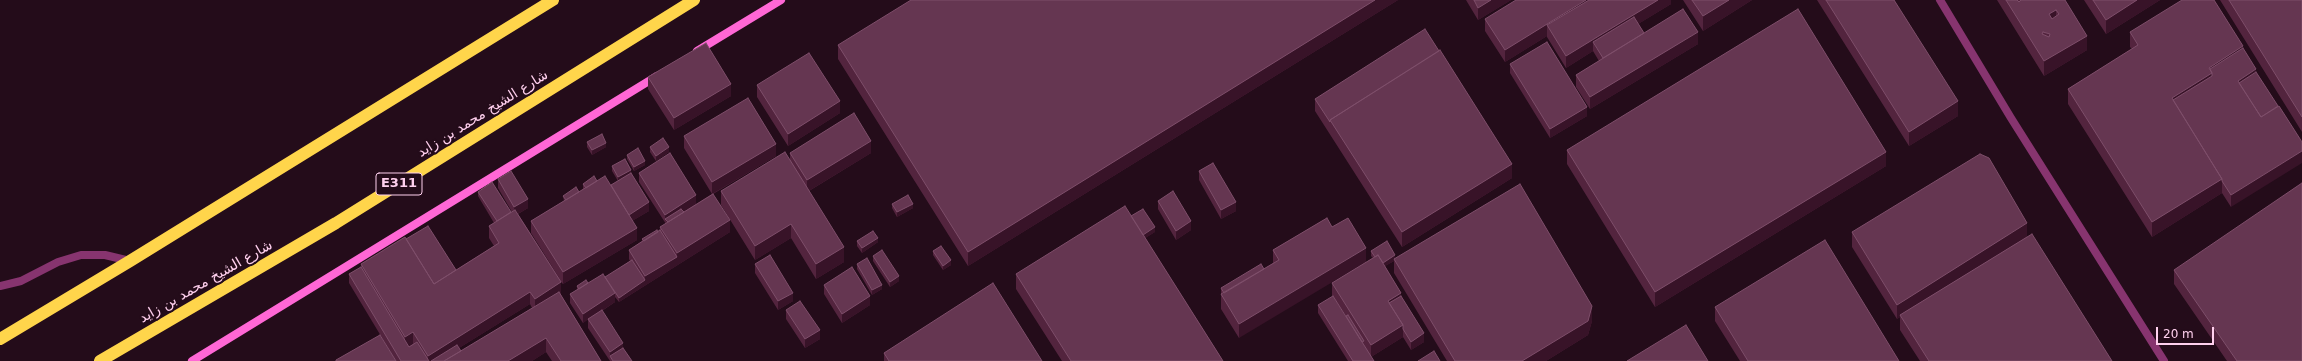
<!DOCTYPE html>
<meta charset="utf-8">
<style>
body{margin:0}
#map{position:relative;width:2302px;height:361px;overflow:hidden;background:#240c1a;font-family:"DejaVu Sans",sans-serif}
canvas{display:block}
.scale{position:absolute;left:2156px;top:327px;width:58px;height:18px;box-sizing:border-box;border:2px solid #ffd0ee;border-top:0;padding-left:5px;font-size:12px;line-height:14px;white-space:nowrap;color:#ffd0ee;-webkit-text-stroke:3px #240c1a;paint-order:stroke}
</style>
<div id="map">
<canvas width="2302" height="361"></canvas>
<div class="scale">20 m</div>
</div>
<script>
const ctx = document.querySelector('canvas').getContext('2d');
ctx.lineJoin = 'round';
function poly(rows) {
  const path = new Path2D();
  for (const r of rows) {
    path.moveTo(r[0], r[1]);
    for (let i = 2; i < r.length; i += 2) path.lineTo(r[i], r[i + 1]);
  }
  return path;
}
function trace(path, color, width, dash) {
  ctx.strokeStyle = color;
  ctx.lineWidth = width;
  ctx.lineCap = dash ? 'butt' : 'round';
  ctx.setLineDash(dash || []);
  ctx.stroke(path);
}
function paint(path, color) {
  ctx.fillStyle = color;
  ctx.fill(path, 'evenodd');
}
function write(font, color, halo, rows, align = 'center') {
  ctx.font = font + ' "DejaVu Sans",Vazirmatn,sans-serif';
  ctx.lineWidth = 4;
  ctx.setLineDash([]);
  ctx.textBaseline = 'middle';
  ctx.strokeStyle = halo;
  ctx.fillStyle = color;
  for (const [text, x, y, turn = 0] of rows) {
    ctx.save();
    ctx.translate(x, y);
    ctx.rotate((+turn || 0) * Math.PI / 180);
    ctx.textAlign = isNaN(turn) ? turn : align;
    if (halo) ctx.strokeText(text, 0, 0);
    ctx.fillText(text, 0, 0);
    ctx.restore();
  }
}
trace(poly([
 [1940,0,2011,118,2164,361],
 [0,286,21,281,58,262,81,255,105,255,130,261]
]), '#87346f', 8);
trace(poly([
 [697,51,781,0],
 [192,361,657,76]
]), '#ff67d5', 8);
trace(poly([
 [0,339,130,261,553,0],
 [100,361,336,223,694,0]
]), '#ffd54b', 12);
paint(poly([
 [1398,0,968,266,838,59,838,45],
 [1466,0,1511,0,1478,20],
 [1671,0,1671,4,1638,24,1644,33,1698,44,1590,109,1576,87,1576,75,1599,61,1593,51,1566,68,1547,37,1547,36,1505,62,1485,31,1485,19],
 [1683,0,1752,0,1703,31],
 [1817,0,1894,0,1958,116,1909,146],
 [1997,0,2065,0,2087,50,2044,76],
 [2084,0,2160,0,2106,34],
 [2220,0,2302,0,2302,132],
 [2130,32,2243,46,2231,207,2222,193,2152,237,2068,104,2068,89,2132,49,2130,47],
 [1510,64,1587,116,1550,138,1510,73],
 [648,77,731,96,674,130,648,89],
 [757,85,840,113,788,146,757,97],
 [1315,99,1512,178,1402,247,1315,111],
 [684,136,776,156,713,194,730,232,619,302,615,297,615,302,602,311,623,348,632,361,610,361,588,328,588,319,583,323,570,303,570,294,577,290,577,286,605,278,630,261,629,259,629,250,642,241,642,239,660,230,660,227,666,224,639,182,639,173,696,204,712,194,684,148],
 [587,142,606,147,592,155,587,147],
 [650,147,669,152,656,161,650,152],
 [1567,150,1886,166,1655,307,1567,164],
 [790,153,871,153,809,191,844,262,816,279,791,238,755,260,721,205,721,191,790,160],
 [627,155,645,165,634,171,627,159],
 [612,166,631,173,649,211,632,221,637,240,563,284,561,282,561,295,601,361,552,361,546,352,532,361,396,361,349,283,349,274,361,267,361,264,406,239,456,270,494,246,489,238,489,226,494,223,478,196,478,192,511,212,512,212,498,188,498,179,528,208,518,214,561,281,531,233,531,221,564,201,563,196,579,192,584,189,583,189,583,184,597,181,611,185,618,181,612,171],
 [530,304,532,308,461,351,459,348],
 [1199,171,1236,211,1221,219,1199,180],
 [1158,201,1191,230,1176,240,1158,209],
 [892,204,913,208,897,217,892,208],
 [1327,218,1239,338,1221,309,1221,288,1264,269,1273,263,1273,250],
 [1155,232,1145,238,1223,361,1062,361,1016,289,1016,274],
 [1852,232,2027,237,2112,361,1920,361,1900,330,1900,317,1897,319,1852,247],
 [857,241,878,242,862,253,857,246],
 [933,251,951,265,943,270,933,255],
 [1371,251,1395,258,1592,321,1588,335,1546,361,1447,361,1394,273,1394,261,1385,266,1401,296,1424,342,1411,350,1403,337,1371,357,1374,361,1348,361,1318,313,1318,305,1346,316,1332,295,1332,283,1373,258,1371,256],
 [873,256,899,281,890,287,873,261],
 [755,264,793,301,778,310,755,273],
 [857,264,882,289,872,295,857,269],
 [2174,270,2302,361,2227,361,2174,284],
 [824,285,870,305,842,323,824,294],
 [1715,307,1899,361,1740,361,1715,321],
 [786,310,820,339,805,348,786,319],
 [884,353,1042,361,884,361]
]), '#53243e');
paint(poly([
 [1375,0,1398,0,968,266,968,252],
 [1491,0,1511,0,1478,20,1478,8],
 [1586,0,1605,0,1547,25,1547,36,1505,62,1505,50],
 [1658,0,1671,0,1671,4,1597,49,1593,42,1593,51,1566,68,1566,56],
 [1729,0,1752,0,1703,31,1703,16],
 [2137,0,2160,0,2106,34,2106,20],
 [2056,10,2056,24,2049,14],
 [1698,32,1698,44,1590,109,1590,97],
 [2087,36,2087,50,2044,76,2044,61],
 [2243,46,2243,60,2177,109,2172,98,2209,68],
 [2256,69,2256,81,2242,90,2238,81],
 [731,84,731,96,674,130,674,118],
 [840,101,840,113,788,146,788,134],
 [1958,101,1958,116,1909,146,1909,132],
 [1587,107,1587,116,1550,138,1550,129],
 [871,141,871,153,807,192,807,180],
 [606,143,606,147,592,155,592,150],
 [776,144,776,156,712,194,712,182],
 [669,147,669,152,656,161,656,156],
 [2302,151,2302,163,2231,207,2231,195],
 [1886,152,1886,166,1655,307,1655,292],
 [645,161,645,165,634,171,634,167],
 [1512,164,1512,178,1402,247,1402,232],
 [631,170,631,174,618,182,618,177],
 [2222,179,2222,193,2152,237,2152,222],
 [696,195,696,204,667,222,665,219,665,215],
 [528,199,528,208,514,216,514,207],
 [649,202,649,211,627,224,627,215],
 [1236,202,1236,211,1221,219,1221,210],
 [913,204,913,208,897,217,897,212],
 [730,220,730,232,619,302,619,298,645,280,645,276,677,257,677,253],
 [1191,221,1191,230,1176,240,1176,231],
 [2027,223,2027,237,1900,315,1900,317,1897,319,1897,305],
 [791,224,791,238,755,260,755,246],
 [1155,227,1155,232,1139,242,1139,238],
 [637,228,637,240,563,284,563,272],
 [878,238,878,242,862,253,862,248],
 [844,247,844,262,816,279,816,264],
 [1366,248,1366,262,1239,338,1239,324],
 [1395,255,1395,260,1394,259,1394,261,1380,269,1380,265],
 [951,260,951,265,943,270,943,266],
 [899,276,899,281,890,287,890,282],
 [561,282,561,294,535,311,535,299],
 [882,285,882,289,872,295,872,290],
 [530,292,530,304,438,361,428,361,428,356],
 [615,293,615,302,583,323,583,314],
 [793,293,793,301,778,310,778,301],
 [1401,293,1401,305,1392,310,1388,301],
 [870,296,870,305,842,323,842,314],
 [1592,306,1592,321,1588,335,1546,361,1522,361],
 [1403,325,1403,337,1371,357,1371,345],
 [820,330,820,339,805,348,805,339],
 [413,332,413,344,405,349,405,337],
 [1424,333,1424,342,1411,350,1411,342],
 [546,338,546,352,532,361,508,361],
 [623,343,623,352,610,356,610,352]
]), '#381328');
const building = poly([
 [911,0,1375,0,968,252,838,45,911,0],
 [1474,0,1491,0,1478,8,1474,0],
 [1516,0,1586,0,1505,50,1485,19,1516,0],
 [1589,0,1658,0,1566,56,1547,25,1589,0],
 [1692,0,1729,0,1703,16,1692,0],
 [1826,0,1894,0,1958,101,1909,132,1826,0],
 [2006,0,2017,0,2019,2,2021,0,2065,0,2087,36,2044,61,2006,0],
 [2056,10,2059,14,2052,19,2049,14,2056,10],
 [2043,32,2050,34,2049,37,2042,34,2043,32],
 [2093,0,2137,0,2106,20,2093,0],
 [2182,0,2214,0,2243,46,2209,68,2212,73,2172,98,2222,179,2152,222,2068,89,2138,45,2130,32,2182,0],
 [2229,0,2302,0,2302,117,2229,0],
 [1683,9,1698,32,1590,97,1576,75,1683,9],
 [1798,9,1886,152,1655,292,1567,150,1798,9],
 [1634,17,1644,33,1603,58,1593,42,1634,17],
 [1425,29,1439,51,1330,120,1330,122,1315,99,1425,29],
 [1547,42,1587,107,1550,129,1510,64,1547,42],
 [706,43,731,84,674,118,648,77,706,43],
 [2243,48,2256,69,2238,81,2261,117,2279,106,2302,142,2302,151,2231,195,2222,181,2222,179,2173,100,2212,76,2212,73,2210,69,2243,48],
 [1440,50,1512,164,1402,232,1330,120,1440,50],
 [809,53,840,101,788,134,757,85,809,53],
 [2256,72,2278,106,2261,117,2239,83,2256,72],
 [748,98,776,144,712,182,684,136,748,98],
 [854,113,871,141,807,180,790,153,854,113],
 [602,134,606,143,592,150,587,142,602,134],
 [663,138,669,147,656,156,650,147,663,138],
 [638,148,645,161,634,167,627,155,638,148],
 [785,152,844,247,816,264,791,224,755,246,721,191,785,152],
 [670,153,696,195,665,215,639,173,670,153],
 [1980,154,1989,158,2027,223,1897,305,1852,232,1980,154],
 [625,159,631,170,618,177,612,166,625,159],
 [1213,163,1236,202,1221,210,1199,171,1213,163],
 [511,171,528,199,514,207,498,179,511,171],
 [631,173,649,202,629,215,611,185,631,173],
 [594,176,597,181,586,188,583,184,594,176],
 [605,176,637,228,563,272,531,221,605,176],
 [492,182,511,212,497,221,478,192,492,182],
 [2302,183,2302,361,2237,361,2174,270,2302,183],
 [1520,184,1592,306,1588,321,1522,361,1455,361,1394,259,1520,184],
 [576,187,579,192,566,200,563,196,576,187],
 [1173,191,1191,221,1176,231,1158,201,1173,191],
 [713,194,730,220,677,253,660,227,713,194],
 [908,195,913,204,897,212,892,204,908,195],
 [1125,206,1223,361,1071,361,1016,274,1125,206],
 [681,209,684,212,668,222,665,219,681,209],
 [1143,209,1155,227,1143,235,1131,216,1143,209],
 [515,210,561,282,535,299,530,292,428,356,413,332,405,337,361,264,405,237,434,284,499,243,489,226,515,210],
 [1327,218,1332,227,1348,218,1366,248,1239,324,1221,294,1279,260,1273,250,1327,218],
 [428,226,456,270,434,284,406,239,428,226],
 [657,230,658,232,644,241,642,239,657,230],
 [660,230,677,257,645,276,629,250,660,230],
 [873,231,878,238,862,248,857,241,873,231],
 [2032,234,2112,361,1929,361,1900,315,2032,234],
 [1825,240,1899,361,1748,361,1715,307,1825,240],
 [1387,241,1395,255,1383,263,1378,255,1375,257,1371,251,1387,241],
 [941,246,951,260,943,266,933,251,941,246],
 [882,250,899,276,890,282,873,256,882,250],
 [770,255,793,293,778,301,755,264,770,255],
 [1378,255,1401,293,1388,301,1403,325,1371,345,1332,283,1378,255],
 [867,258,882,285,872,290,857,264,867,258],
 [632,260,645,280,619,298,605,277,632,260],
 [1261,264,1264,269,1224,293,1221,288,1261,264],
 [361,267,409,347,417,342,429,361,401,361,349,274,361,267],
 [852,267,870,296,842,314,824,285,852,267],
 [603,274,615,293,583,314,570,294,603,274],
 [586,280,588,283,579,289,577,286,586,280],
 [993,283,1042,361,889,361,884,353,993,283],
 [559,292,601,361,561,361,546,338,508,361,444,361,559,292],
 [1333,296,1374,361,1353,361,1318,305,1333,296],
 [1401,296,1424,333,1411,342,1403,329,1403,325,1389,303,1401,296],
 [800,301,820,330,805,339,786,310,800,301],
 [602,310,623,343,610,352,588,319,602,310],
 [1348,315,1364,341,1362,342,1346,316,1348,315],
 [1686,325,1708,361,1627,361,1686,325],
 [380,335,396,361,336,361,336,360,380,335],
 [457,345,461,351,444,361,431,361,457,345],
 [623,348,632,361,613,361,610,356,623,348],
 [1434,351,1440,361,1418,361,1434,351]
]);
paint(building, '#653651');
trace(building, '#7e4e6a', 1);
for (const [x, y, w] of [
 [399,184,46]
]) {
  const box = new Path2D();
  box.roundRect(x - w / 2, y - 11, w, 22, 3);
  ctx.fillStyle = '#240c1a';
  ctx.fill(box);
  trace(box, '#ffd0ee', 1);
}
write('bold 13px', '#ffd0ee', null, [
 ["E311",399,184]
]);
write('14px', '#ffd0ee', '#240c1a', [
 ["شارع الشيخ محمد بن زايد",483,114,-32],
 ["شارع الشيخ محمد بن زايد",206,282,-30]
]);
</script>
